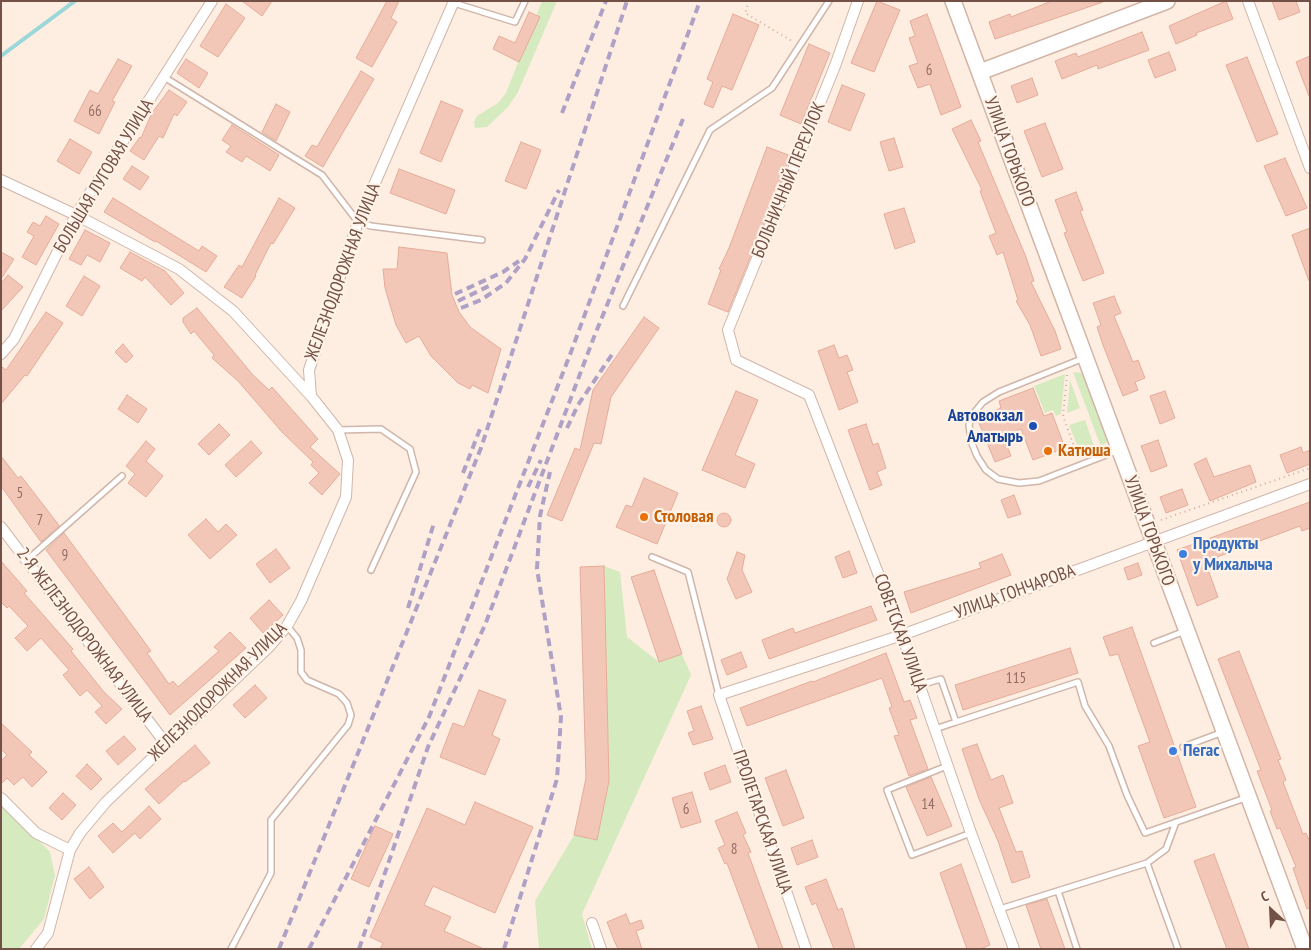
<!DOCTYPE html>
<meta charset="utf-8">
<style>
body{margin:0}
#map{position:relative;width:1311px;height:950px;overflow:hidden;background:#fdeee1;font-family:"PT Sans Narrow",sans-serif}
canvas{display:block}
.frame{position:absolute;inset:0;border:2px solid #745147;pointer-events:none}
.north{position:absolute;left:1246px;top:885px;width:50px;height:50px;-webkit-text-stroke:4px #fff2e7;paint-order:stroke;rotate:335deg;font-size:14px;font-weight:700;line-height:20px;text-align:center;color:#745147}
.north::after{content:'';display:block;margin:auto;width:18px;height:22px;background:#745147;clip-path:polygon(50% 0,100% 100%,50% 72%,0 100%)}
</style>
<div id="map">
<canvas width="1311" height="950"></canvas>
<div class="frame"></div>
<div class="north">С</div>
</div>
<script>
const ctx = document.querySelector('canvas').getContext('2d');
ctx.lineJoin = 'round';
function paint(path, color) {
  ctx.fillStyle = color;
  ctx.fill(path, 'evenodd');
}
function poly(rows) {
  const path = new Path2D();
  for (const r of rows) {
    if (r.length === 3) {
      path.moveTo(r[0] + r[2], r[1]);
      path.arc(r[0], r[1], r[2], 0, 2 * Math.PI);
      continue;
    }
    path.moveTo(r[0], r[1]);
    for (let i = 2; i < r.length; i += 2) path.lineTo(r[i], r[i + 1]);
  }
  return path;
}
function trace(path, color, width, dash) {
  ctx.strokeStyle = color;
  ctx.lineWidth = width;
  ctx.lineCap = dash ? 'butt' : 'round';
  ctx.setLineDash(dash || []);
  ctx.stroke(path);
}
function write(font, color, halo, rows, align = 'center') {
  ctx.font = font + ' "PT Sans Narrow",sans-serif';
  ctx.lineWidth = 4.5;
  ctx.setLineDash([]);
  ctx.textBaseline = 'middle';
  ctx.strokeStyle = halo;
  ctx.fillStyle = color;
  for (const [text, x, y, turn = 0] of rows) {
    ctx.save();
    ctx.translate(x, y);
    ctx.rotate((+turn || 0) * Math.PI / 180);
    ctx.textAlign = isNaN(turn) ? turn : align;
    if (halo) ctx.strokeText(text, 0, 0);
    ctx.fillText(text, 0, 0);
    ctx.restore();
  }
}
paint(poly([
 [542,1,557,1,518,92,508,107,487,127,475,128,474,122,477,116,498,103,506,93],
 [1073,372,1083,373,1108,441,1101,447],
 [1065,374,1061,414,1056,416,1053,410,1045,413,1034,386],
 [1070,380,1080,408,1067,413],
 [1085,420,1095,449,1081,455,1069,425],
 [604,566,620,572,627,637,659,662,682,654,691,675,582,914,592,949,539,949,535,901,574,835,597,840,609,781],
 [1,802,50,852,55,875,44,919,19,949,1,949]
]), '#d6eabf');
trace(poly([
 [1,56,75,1]
]), '#9bd7d8', 4);
const building = poly([
 [242,1,272,1,262,16,242,1],
 [387,1,399,1,391,18,397,22,372,67,356,58,387,1],
 [877,1,900,10,874,72,851,63,877,1],
 [1052,1,1103,2,995,39,989,22,1010,14,1011,17,1052,1],
 [1226,1,1233,19,1196,33,1197,35,1176,44,1169,26,1226,1],
 [1272,1,1296,1,1300,12,1279,20,1272,1],
 [226,4,245,18,218,57,200,46,226,4],
 [529,12,540,17,519,62,493,49,499,36,515,43,529,12],
 [733,14,759,25,732,90,722,86,713,108,704,104,713,82,707,79,733,14],
 [927,14,961,107,941,115,930,84,918,88,909,66,918,63,909,38,915,36,910,21,927,14],
 [1142,32,1149,50,1098,69,1097,65,1062,79,1055,61,1076,53,1078,57,1142,32],
 [809,44,830,53,801,124,780,115,809,44],
 [1169,52,1176,70,1155,78,1148,60,1169,52],
 [1310,56,1310,96,1309,96,1296,62,1310,56],
 [1247,57,1278,134,1257,142,1226,65,1247,57],
 [118,59,132,66,112,101,115,102,99,134,74,121,90,90,98,94,118,59],
 [186,59,208,73,199,88,177,73,186,59],
 [361,71,374,79,323,167,305,156,312,145,317,147,361,71],
 [1032,78,1038,95,1017,103,1011,86,1032,78],
 [842,85,865,94,850,131,828,122,842,85],
 [169,90,187,102,177,116,174,114,163,138,159,136,144,160,130,151,140,137,141,138,152,113,169,90],
 [441,101,463,110,441,162,420,153,441,101],
 [276,104,290,112,276,141,262,132,276,104],
 [971,120,981,141,978,142,1026,257,1034,281,1031,282,1055,331,1061,349,1041,356,1030,325,1016,301,1018,300,1003,252,997,255,989,236,996,233,980,191,982,190,952,129,971,120],
 [1045,123,1063,169,1042,177,1024,131,1045,123],
 [232,125,279,155,270,171,246,156,242,162,226,152,231,146,222,140,232,125],
 [894,138,903,167,889,171,880,142,894,138],
 [70,139,92,152,79,174,57,161,70,139],
 [521,142,541,150,526,189,505,181,521,142],
 [767,147,791,156,728,312,708,304,721,270,719,269,729,248,767,147],
 [1285,158,1307,208,1286,216,1264,166,1285,158],
 [132,166,149,177,140,190,123,179,132,166],
 [399,169,455,190,446,214,390,193,399,169],
 [1076,192,1083,210,1080,211,1104,273,1083,281,1064,233,1067,232,1055,200,1076,192],
 [113,198,199,251,202,246,217,256,206,272,156,241,155,242,104,212,113,198],
 [279,198,295,208,273,244,271,243,255,275,256,276,242,298,224,287,239,265,242,267,279,198],
 [904,208,915,242,895,249,884,214,904,208],
 [46,216,59,224,36,265,22,257,34,236,27,232,33,222,40,226,46,216],
 [1310,228,1310,281,1309,281,1292,235,1310,228],
 [85,230,110,243,100,262,87,255,81,265,69,259,85,230],
 [399,247,447,253,452,295,459,312,470,327,501,349,488,393,472,385,470,389,458,383,431,356,419,336,406,343,396,325,385,288,383,269,397,269,399,247],
 [1,252,14,259,1,279,1,252],
 [130,252,165,271,184,293,171,305,145,277,142,281,120,268,130,252],
 [8,275,23,287,1,311,1,283,8,275],
 [84,276,100,286,82,316,66,306,84,276],
 [1114,296,1121,313,1114,316,1133,362,1138,360,1145,378,1135,382,1138,390,1123,396,1103,345,1097,327,1101,325,1093,303,1114,296],
 [197,308,253,375,269,390,272,387,318,439,310,447,340,474,322,495,309,483,319,473,311,465,313,462,282,432,238,381,212,358,214,355,194,331,191,334,183,322,183,318,197,308],
 [46,312,63,323,27,376,25,375,1,404,1,366,6,370,46,312],
 [644,317,659,328,611,397,601,444,594,443,562,521,547,515,575,448,580,450,593,390,644,317],
 [123,344,133,356,126,363,115,352,123,344],
 [834,345,839,358,847,355,853,370,847,372,858,402,839,410,818,351,834,345],
 [1033,388,1044,416,1052,413,1065,448,1033,460,1021,429,1003,436,1011,456,995,462,977,418,1001,408,999,401,1033,388],
 [736,391,758,400,735,455,755,464,745,488,702,470,736,391],
 [1165,391,1175,418,1160,424,1150,396,1165,391],
 [127,395,147,409,138,423,118,409,127,395],
 [219,424,230,435,209,455,198,444,219,424],
 [866,424,873,445,878,443,886,468,877,472,882,485,870,490,848,430,866,424],
 [1158,440,1167,466,1151,472,1141,446,1158,440],
 [146,441,155,449,146,461,163,476,146,497,128,483,135,474,126,466,146,441],
 [251,441,262,453,236,477,225,465,251,441],
 [1301,447,1303,453,1310,450,1310,464,1287,473,1280,455,1301,447],
 [1,456,18,478,21,476,58,524,59,526,41,542,1,486,1,456],
 [1206,458,1214,477,1250,465,1256,482,1210,501,1194,464,1206,458],
 [644,478,678,493,657,544,616,527,626,505,632,507,644,478],
 [1182,489,1188,505,1166,513,1160,497,1182,489],
 [1014,495,1021,514,1008,518,1001,500,1014,495],
 [1310,502,1310,528,1302,531,1300,526,1217,557,1218,560,1206,564,1218,597,1197,606,1177,550,1310,502],
 [724,520,7],
 [206,519,218,532,226,524,237,535,210,559,188,535,206,519],
 [64,533,151,651,147,653,169,684,173,681,178,687,219,651,214,647,230,632,246,648,170,715,46,550,64,533],
 [276,549,290,568,270,583,256,564,276,549],
 [849,551,857,573,843,578,835,557,849,551],
 [737,552,745,555,742,570,752,592,736,599,727,579,737,552],
 [1002,554,1011,575,911,613,904,592,981,568,979,563,1002,554],
 [1,561,27,591,24,593,73,649,71,651,104,692,122,709,106,724,95,712,102,706,87,690,80,696,63,675,69,670,41,638,27,651,15,638,28,626,9,606,7,608,1,602,1,561],
 [1138,563,1142,575,1128,580,1124,568,1138,563],
 [604,566,609,781,597,840,574,835,586,778,580,567,604,566],
 [654,570,682,654,659,662,631,577,654,570],
 [269,600,283,615,263,633,250,618,269,600],
 [871,606,877,620,769,659,762,640,793,628,795,633,871,606],
 [1132,627,1196,807,1164,818,1138,746,1150,742,1118,654,1110,656,1103,637,1132,627],
 [1070,648,1078,673,963,710,955,685,1070,648],
 [1239,651,1281,759,1278,760,1286,780,1283,782,1291,803,1303,834,1306,833,1310,842,1310,908,1307,909,1293,868,1296,867,1280,828,1277,829,1270,811,1272,810,1257,771,1261,770,1218,659,1239,651],
 [741,652,747,667,727,675,721,660,741,652],
 [886,653,904,702,910,700,917,718,910,720,928,769,909,776,894,736,899,735,889,708,892,707,882,678,747,726,740,708,812,681,813,682,886,653],
 [255,685,267,698,245,718,233,705,255,685],
 [479,690,506,700,492,735,500,739,485,775,440,757,453,723,464,727,479,690],
 [701,706,713,739,693,745,688,733,694,731,687,711,701,706],
 [1,723,32,752,29,755,47,772,32,787,23,777,14,785,7,778,1,784,1,761,7,755,1,749,1,723],
 [124,736,136,749,118,765,106,751,124,736],
 [977,744,991,780,1003,775,1013,803,999,808,1016,852,1022,851,1030,877,1012,883,998,841,979,799,962,749,977,744],
 [195,745,210,763,185,782,184,781,159,804,145,789,195,745],
 [87,764,102,779,91,790,76,776,87,764],
 [725,765,731,782,710,790,704,773,725,765],
 [786,770,804,818,783,826,765,778,786,770],
 [931,777,952,826,927,836,906,787,931,777],
 [692,792,701,822,681,828,672,798,692,792],
 [63,793,76,805,62,820,49,808,63,793],
 [475,802,533,827,495,913,433,886,424,905,451,917,444,931,484,949,380,949,383,943,370,937,427,808,465,825,475,802],
 [149,806,161,819,140,839,135,833,113,853,98,836,113,823,122,832,149,806],
 [737,812,746,833,743,835,751,852,748,853,783,949,759,949,727,863,725,864,718,848,725,845,715,821,737,812],
 [375,826,393,834,369,887,351,879,375,826],
 [812,840,818,857,797,865,791,848,812,840],
 [1214,854,1249,949,1227,949,1194,861,1214,854],
 [961,864,990,945,980,949,967,949,940,873,961,864],
 [89,867,104,887,90,899,74,879,89,867],
 [826,879,838,910,842,908,855,949,834,949,816,903,812,905,805,887,826,879],
 [1047,899,1065,949,1041,949,1026,905,1047,899],
 [626,914,630,924,641,920,644,928,636,931,642,949,618,949,614,940,607,922,626,914]
]);
paint(building, '#f3c7b8');
trace(building, '#e6ab98', 1);
const lane = poly([
 [454,3,515,22,525,1],
 [164,77,322,175,358,222,371,226,482,240],
 [623,306,710,130,772,88,829,1],
 [1084,358,999,392,983,402,973,414,969,425,971,441,977,456,986,470,998,479,1019,483,1039,481,1119,450],
 [338,430,381,429,410,449,416,472,371,570],
 [652,557,688,572,719,695],
 [27,560,122,476],
 [1154,643,1185,631],
 [920,685,941,679,956,722,1078,682,1085,706,1109,746,1127,795,1145,833,1248,797],
 [935,729,956,722],
 [1183,747,1223,732],
 [947,766,887,790,912,855,971,833],
 [1147,863,1178,949],
 [1058,891,1077,949],
 [1000,909,1147,863,1166,849,1176,822],
 [231,949,271,873,271,820,348,725,351,715,347,703,339,694,307,680,301,672,301,650,297,638,287,626]
]);
const street = poly([
 [858,1,835,66,728,330,736,360,809,395,902,635,971,833,1014,949],
 [1248,1,1310,168],
 [1,180,76,215,179,269,233,311,311,396],
 [1,354,14,339,76,215,212,1],
 [1,527,166,744],
 [1,798,36,833,70,850],
 [592,923,601,949],
 [36,949,48,933,70,850,80,833,106,802,268,648,287,626,301,601,346,497,348,460,338,430,311,396,309,370,358,222,454,1],
 [806,949,719,695,902,635,1310,484]
]);
const secondary = poly([
 [953,1,1305,949],
 [980,72,1167,1]
]);
trace(lane, '#d0b6aa', 8);
trace(street, '#d0b6aa', 12);
trace(secondary, '#d3b5a7', 18);
trace(poly([
 [749,1,745,13,792,41],
 [1067,375,1063,416,1078,457],
 [1161,520,1310,468]
]), '#d7aa9b', 2, [1, 4]);
trace(lane, '#fff', 5);
trace(street, '#fff', 10);
trace(secondary, '#fff', 15);
trace(poly([
 [562,113,606,1],
 [455,294,503,272,519,261],
 [458,301,491,285],
 [461,308,481,300,506,283,525,259,559,190],
 [567,428,578,405,613,353],
 [463,473,480,429],
 [528,487,541,460],
 [408,608,434,523],
 [279,949,481,448,627,1],
 [309,949,429,717,571,352,700,1],
 [359,949,428,747,485,625,594,337,683,119],
 [504,949,557,779,561,717,537,569,540,516,550,472]
]), '#afa0c6', 4, [8, 5]);
for (const [x, y, r, color] of [
 [1033,426,5,"#1a4fb4"],
 [1048,451,5,"#e8710a"],
 [644,517,5,"#e8710a"],
 [1183,554,5,"#3f7fe0"],
 [1173,751,5,"#3f7fe0"]
]) {
  const dot = new Path2D();
  dot.arc(x, y, r, 0, 2 * Math.PI);
  ctx.fillStyle = color;
  ctx.fill(dot);
  trace(dot, '#fff2e7', 2);
}
write('15px', '#946e63', null, [
 ["6",929,71],
 ["66",95,112],
 ["5",20,494],
 ["7",40,521],
 ["9",65,556],
 ["115",1016,679],
 ["14",928,805],
 ["6",686,810],
 ["8",734,850]
]);
write('18px', '#745147', '#fff2e7', [
 ["УЛИЦА ГОРЬКОГО",1009,152,70],
 ["БОЛЬШАЯ ЛУГОВАЯ УЛИЦА",104,176,-59],
 ["БОЛЬНИЧНЫЙ ПЕРЕУЛОК",789,180,-68],
 ["ЖЕЛЕЗНОДОРОЖНАЯ УЛИЦА",343,272,-70],
 ["УЛИЦА ГОРЬКОГО",1149,531,70],
 ["УЛИЦА ГОНЧАРОВА",1015,592,-20],
 ["СОВЕТСКАЯ УЛИЦА",900,633,70],
 ["2-Я ЖЕЛЕЗНОДОРОЖНАЯ УЛИЦА",84,635,53],
 ["ЖЕЛЕЗНОДОРОЖНАЯ УЛИЦА",218,692,-45],
 ["ПРОЛЕТАРСКАЯ УЛИЦА",762,822,71]
]);
write('bold 18px', '#164399', '#fff2e7', [
 ["Автовокзал",1023,416],
 ["Алатырь",1023,437]
], 'right');
write('bold 18px', '#c56008', '#fff2e7', [
 ["Катюша",1058,451],
 ["Столовая",654,517]
], 'left');
write('bold 18px', '#366cbe', '#fff2e7', [
 ["Продукты",1193,544],
 ["у Михалыча",1193,565],
 ["Пегас",1183,751]
], 'left');
</script>
